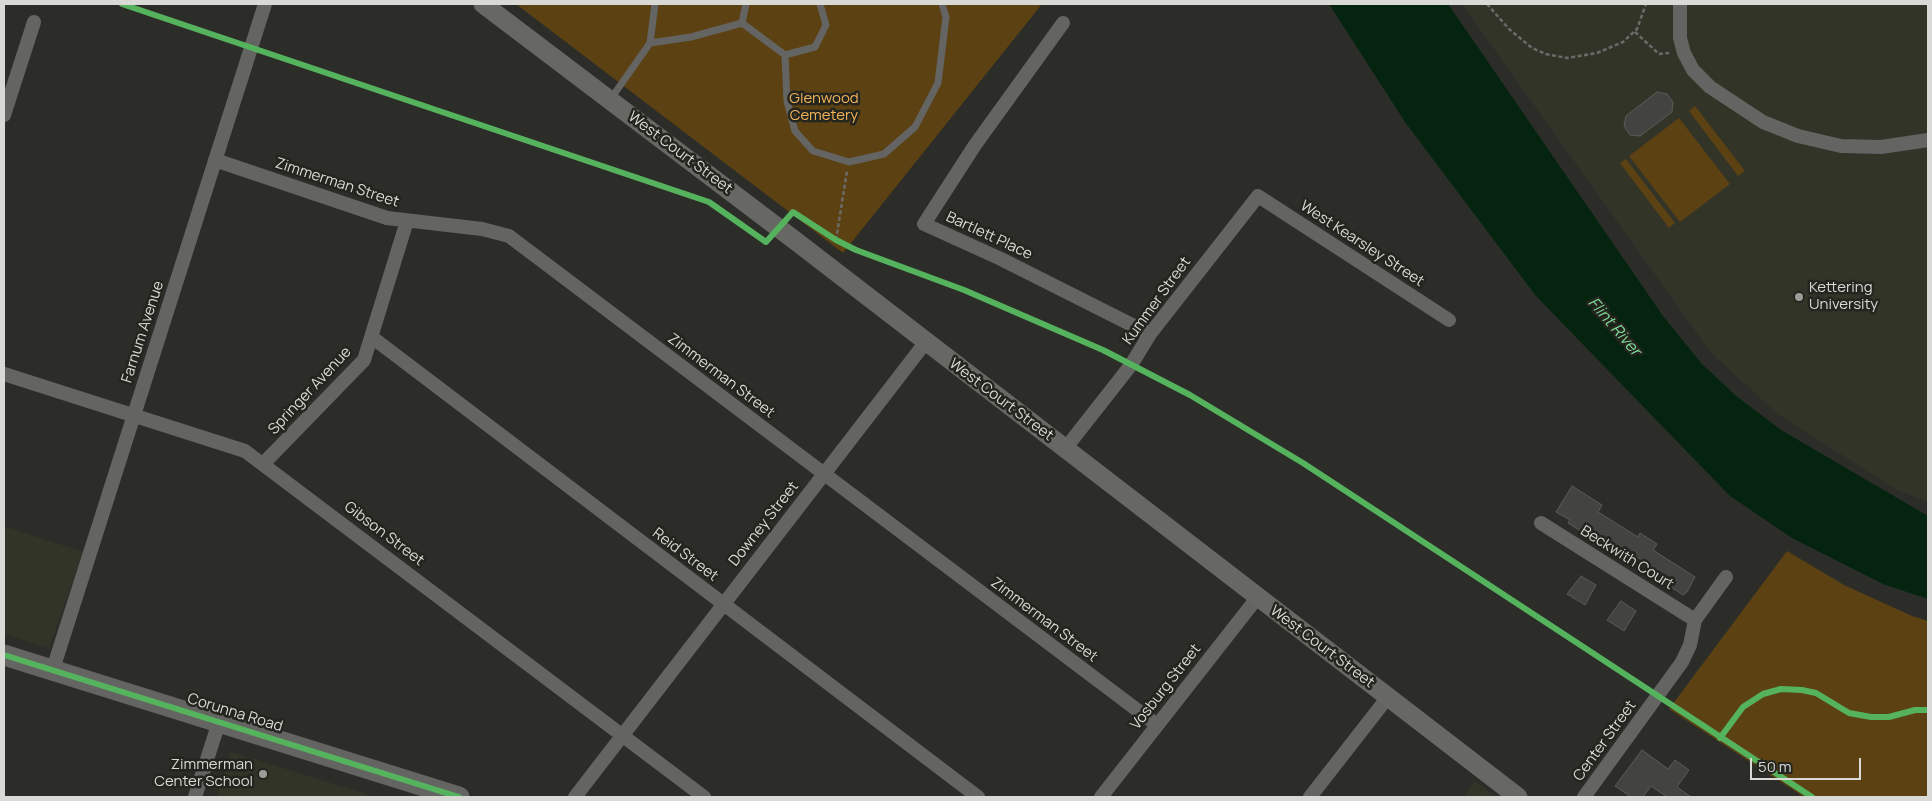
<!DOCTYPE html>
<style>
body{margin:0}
#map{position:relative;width:1932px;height:801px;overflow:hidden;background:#2c2d29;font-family:Manrope,sans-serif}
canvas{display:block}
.frame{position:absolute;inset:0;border:5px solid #d9d9d5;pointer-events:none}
.scale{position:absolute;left:1750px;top:758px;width:111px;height:22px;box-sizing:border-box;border:2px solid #d9d9d5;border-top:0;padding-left:6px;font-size:15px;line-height:18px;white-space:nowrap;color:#d9d9d5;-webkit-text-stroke:4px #24251e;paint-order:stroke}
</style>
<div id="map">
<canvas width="1932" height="801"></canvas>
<div class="frame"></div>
<div class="scale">50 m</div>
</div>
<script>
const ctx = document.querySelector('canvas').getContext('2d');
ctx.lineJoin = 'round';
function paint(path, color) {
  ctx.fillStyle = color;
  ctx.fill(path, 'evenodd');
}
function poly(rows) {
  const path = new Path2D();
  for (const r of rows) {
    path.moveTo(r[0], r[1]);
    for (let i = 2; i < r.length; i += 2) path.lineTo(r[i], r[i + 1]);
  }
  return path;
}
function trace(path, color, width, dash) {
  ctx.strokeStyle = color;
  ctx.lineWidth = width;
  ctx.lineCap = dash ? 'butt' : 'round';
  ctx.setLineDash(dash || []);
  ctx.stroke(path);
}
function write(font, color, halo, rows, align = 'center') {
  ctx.font = font + ' Manrope,sans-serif';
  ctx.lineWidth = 5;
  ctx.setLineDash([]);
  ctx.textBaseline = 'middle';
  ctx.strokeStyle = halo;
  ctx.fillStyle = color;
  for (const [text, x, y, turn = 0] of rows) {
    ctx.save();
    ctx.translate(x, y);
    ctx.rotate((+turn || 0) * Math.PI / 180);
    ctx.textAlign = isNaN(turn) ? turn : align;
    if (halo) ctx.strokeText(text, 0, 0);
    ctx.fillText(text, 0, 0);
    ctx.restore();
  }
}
paint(poly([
 [1462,4,1928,4,1928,502,1897,490,1779,415,1711,353],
 [4,526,83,552,49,648,4,634],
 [231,752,376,797,216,797],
 [1475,781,1496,797,1463,797]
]), '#323428');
paint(poly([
 [516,4,1042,4,843,253],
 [1695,106,1745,171,1738,176,1689,111],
 [1679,118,1730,184,1680,222,1629,156],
 [1626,159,1675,223,1669,228,1620,163],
 [1787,551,1844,585,1912,616,1928,621,1928,797,1804,797,1669,709]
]), '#5c4113');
paint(poly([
 [1329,4,1448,4,1663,316,1701,363,1735,395,1781,430,1928,516,1928,599,1883,584,1792,538,1730,496,1536,296,1405,122]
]), '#04240f');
const building = poly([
 [1657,92,1667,94,1673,102,1672,112,1640,136,1630,135,1624,126,1626,116,1657,92],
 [1572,486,1602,505,1598,512,1638,537,1640,533,1657,544,1653,550,1695,577,1687,592,1683,595,1649,573,1651,566,1629,552,1623,558,1568,523,1570,520,1556,512,1572,486],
 [1581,576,1596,585,1585,605,1567,594,1581,576],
 [1621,601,1636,611,1624,631,1607,620,1621,601],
 [1642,750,1668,769,1675,760,1689,770,1677,787,1691,797,1667,797,1651,786,1643,797,1631,797,1615,786,1642,750]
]);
paint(building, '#434441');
trace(building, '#5a5c58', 1);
trace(poly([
 [1487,4,1509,29,1532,48,1546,54,1567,58,1597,53,1623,42,1637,29,1646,4],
 [1635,32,1659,54,1669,53],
 [836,240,847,171]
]), '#6b6b6a', 2.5, [4, 2.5]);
trace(poly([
 [742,23,785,55,787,101,795,131,813,151,849,162,884,154,915,127,938,83,946,17,942,4],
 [742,23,746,4],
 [650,43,691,37,742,23],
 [785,55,815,47,826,25,820,4],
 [610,100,650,43,655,4]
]), '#646463', 7);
trace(poly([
 [1680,4,1680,38,1684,53,1693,70,1710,87,1763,122,1798,136,1841,146,1881,147,1928,140],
 [1063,23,975,145,924,224,1001,259,1150,334],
 [4,115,34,22],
 [215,160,387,218,482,229,509,236,1157,725],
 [373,338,978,797],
 [4,374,245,451,704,797],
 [1065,449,1131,365,1150,334,1258,196,1449,320],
 [264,463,364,360,407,221],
 [1541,523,1695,620],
 [53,669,265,4],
 [195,797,219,722],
 [575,797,925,343],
 [1101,797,1257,598],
 [1310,797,1388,697],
 [1584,797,1682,662,1690,645,1695,620,1726,577]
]), '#646463', 14);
trace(poly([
 [483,4,797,242,1518,797]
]), '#676764', 19);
trace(poly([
 [4,655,459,797]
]), '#646462', 21);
trace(poly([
 [122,4,709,202,766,242,793,212,836,240,856,250,964,290,1103,350,1190,395,1303,463,1812,797],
 [4,655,459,797],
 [1720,738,1743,707,1763,694,1781,689,1802,690,1816,693,1849,713,1871,717,1889,717,1915,710,1928,710]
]), '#56b35d', 6);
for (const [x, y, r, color] of [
 [1799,297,5,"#9c9d99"],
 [263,774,5,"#9c9d99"]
]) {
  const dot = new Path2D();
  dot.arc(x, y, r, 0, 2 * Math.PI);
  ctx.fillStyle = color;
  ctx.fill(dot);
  trace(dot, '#24251e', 2);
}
write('15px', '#f2b358', '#24251e', [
 ["Glenwood",824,99],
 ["Cemetery",824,116]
]);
write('15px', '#d9d9d5', '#24251e', [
 ["West Court Street",680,153,37],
 ["Zimmerman Street",337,183,18],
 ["Bartlett Place",989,236,25],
 ["West Kearsley Street",1362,244,33],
 ["Kummer Street",1157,301,-54],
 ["Farnum Avenue",143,332,-72],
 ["Zimmerman Street",721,376,37],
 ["Springer Avenue",310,391,-47],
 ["West Court Street",1001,400,37],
 ["Downey Street",764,524,-52],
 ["Gibson Street",384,534,37],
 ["Reid Street",685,555,37],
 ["Beckwith Court",1627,558,32],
 ["Zimmerman Street",1044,620,37],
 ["West Court Street",1322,647,37],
 ["Vosburg Street",1166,687,-52],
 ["Corunna Road",235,713,17],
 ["Center Street",1605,741,-54]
]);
write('15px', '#d9d9d5', '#24251e', [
 ["Kettering",1809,288],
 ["University",1809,305],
 ["Zimmerman",253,765,"right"],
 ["Center School",253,782,"right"]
], 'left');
write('italic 16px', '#7ddb99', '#24251e', [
 ["Flint River",1614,327,49]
]);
</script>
